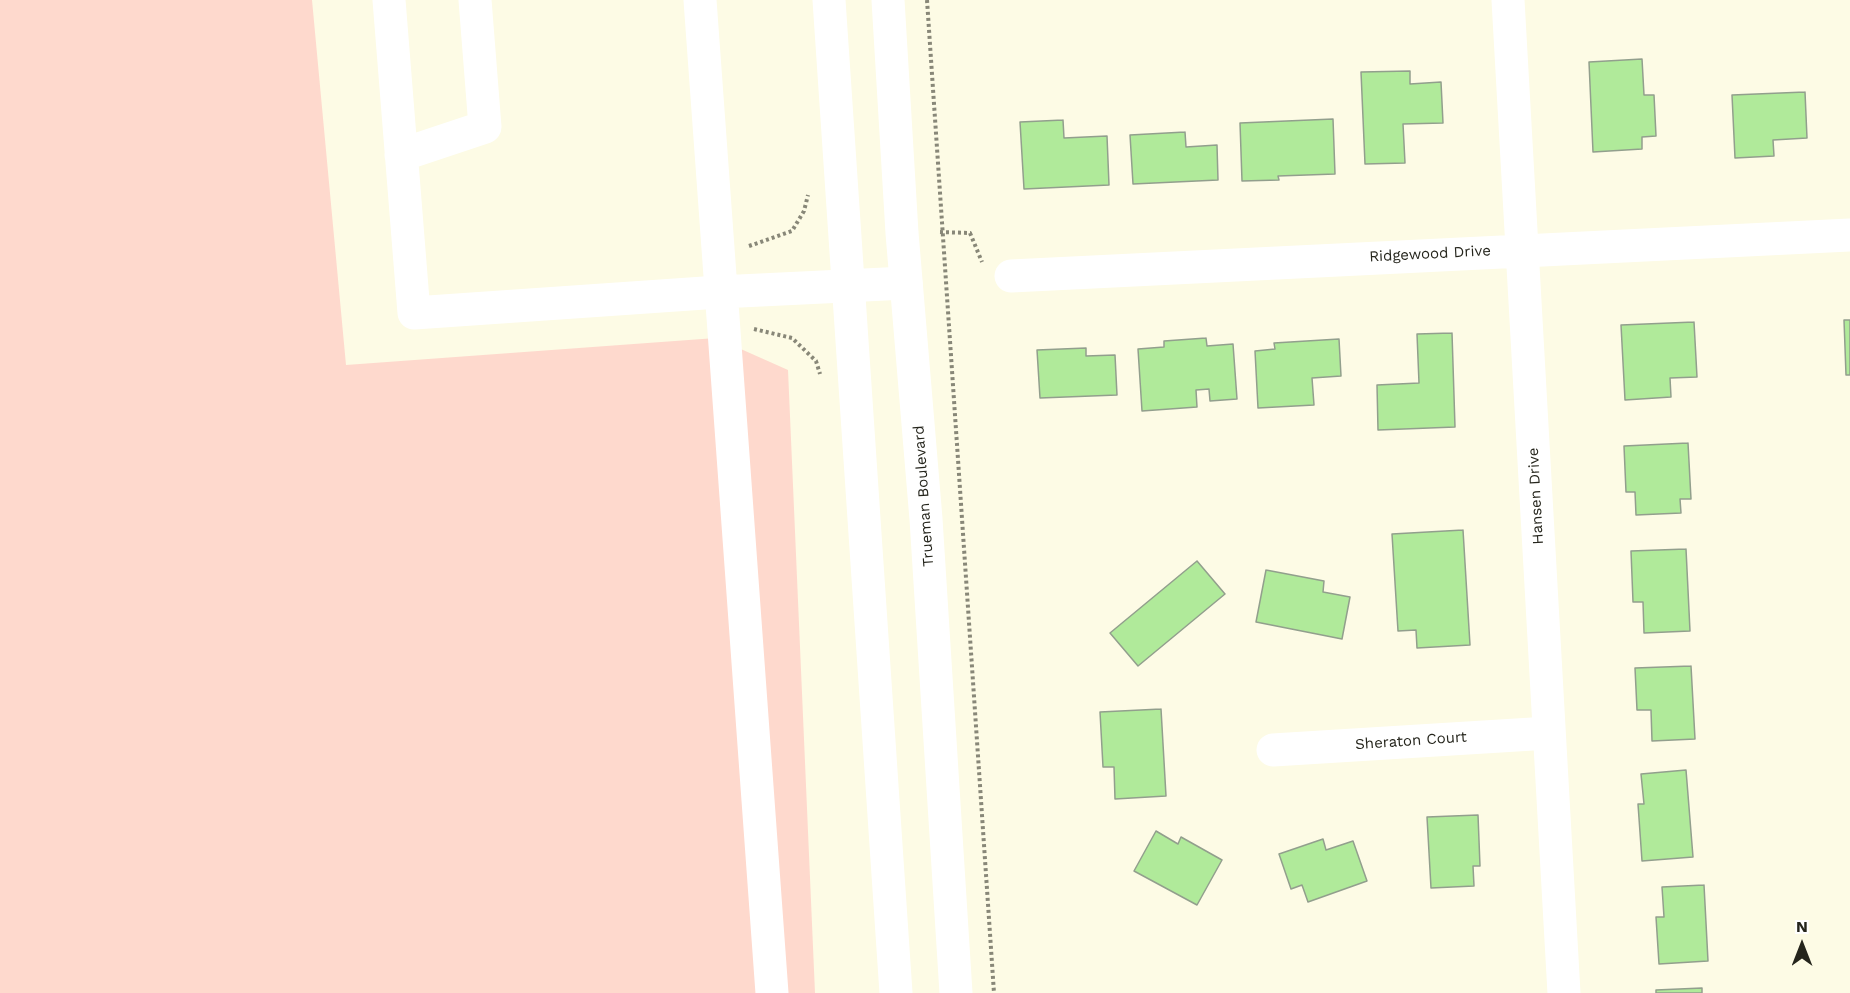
<!DOCTYPE html>
<style>
body{margin:0}
#map{position:relative;width:1850px;height:993px;overflow:hidden;background:#fdfbe5;font-family:"Work Sans",sans-serif}
canvas{display:block}
.north{position:absolute;left:1772px;top:915px;width:60px;height:60px;-webkit-text-stroke:4px #fff;paint-order:stroke;rotate:0deg;font-size:16px;font-weight:700;line-height:24px;text-align:center;color:#25251c}
.north::after{content:'';display:block;margin:auto;width:21px;height:27px;background:#25251c;clip-path:polygon(50% 0,100% 100%,50% 72%,0 100%)}
</style>
<div id="map">
<canvas width="1850" height="993"></canvas>
<div class="north">N</div>
</div>
<script>
const ctx = document.querySelector('canvas').getContext('2d');
ctx.lineJoin = 'round';
function paint(path, color) {
  ctx.fillStyle = color;
  ctx.fill(path, 'evenodd');
}
function poly(rows) {
  const path = new Path2D();
  for (const r of rows) {
    path.moveTo(r[0], r[1]);
    for (let i = 2; i < r.length; i += 2) path.lineTo(r[i], r[i + 1]);
  }
  return path;
}
function trace(path, color, width, dash) {
  ctx.strokeStyle = color;
  ctx.lineWidth = width;
  ctx.lineCap = dash ? 'butt' : 'round';
  ctx.setLineDash(dash || []);
  ctx.stroke(path);
}
function write(font, color, halo, rows, align = 'center') {
  ctx.font = font + ' "Work Sans",sans-serif';
  ctx.lineWidth = 5;
  ctx.setLineDash([]);
  ctx.textBaseline = 'middle';
  ctx.strokeStyle = halo;
  ctx.fillStyle = color;
  for (const [text, x, y, turn = 0] of rows) {
    ctx.save();
    ctx.translate(x, y);
    ctx.rotate((+turn || 0) * Math.PI / 180);
    ctx.textAlign = isNaN(turn) ? turn : align;
    if (halo) ctx.strokeText(text, 0, 0);
    ctx.fillText(text, 0, 0);
    ctx.restore();
  }
}
paint(poly([
 [0,0,312,0,346,365,716,338,788,370,815,993,0,993]
]), '#fed9cd');
const building = poly([
 [1642,59,1644,95,1654,95,1656,136,1642,137,1642,149,1593,152,1589,62,1642,59],
 [1410,71,1410,84,1441,82,1443,123,1403,124,1405,163,1365,164,1361,72,1410,71],
 [1805,92,1807,138,1773,140,1774,156,1735,158,1732,95,1805,92],
 [1333,119,1335,174,1278,176,1279,180,1242,181,1240,123,1333,119],
 [1063,120,1064,138,1107,136,1109,185,1024,189,1020,122,1063,120],
 [1185,132,1186,147,1217,145,1218,180,1133,184,1130,135,1185,132],
 [1844,320,1850,320,1850,375,1846,375,1844,320],
 [1694,322,1697,377,1670,378,1671,397,1625,400,1621,325,1694,322],
 [1452,333,1455,427,1378,430,1377,385,1419,383,1417,334,1452,333],
 [1206,338,1207,346,1233,344,1237,399,1210,401,1209,389,1196,390,1197,407,1142,411,1138,349,1164,347,1164,341,1206,338],
 [1339,339,1341,376,1312,378,1314,405,1258,408,1255,351,1275,349,1274,343,1339,339],
 [1086,348,1086,356,1115,355,1117,395,1040,398,1037,350,1086,348],
 [1688,443,1691,499,1680,499,1681,513,1636,515,1635,492,1626,492,1624,446,1688,443],
 [1463,530,1470,645,1417,648,1416,630,1398,631,1392,534,1463,530],
 [1686,549,1690,631,1644,633,1643,602,1633,602,1631,551,1686,549],
 [1197,561,1225,594,1138,666,1110,633,1197,561],
 [1266,570,1324,581,1323,592,1350,597,1342,639,1256,622,1266,570],
 [1691,666,1695,739,1652,741,1651,710,1637,710,1635,668,1691,666],
 [1161,709,1166,796,1115,799,1114,767,1103,767,1100,712,1161,709],
 [1686,770,1693,857,1642,861,1638,804,1644,804,1641,774,1686,770],
 [1478,815,1480,866,1473,866,1474,886,1431,888,1427,817,1478,815],
 [1156,831,1178,844,1181,837,1222,860,1197,905,1134,871,1156,831],
 [1323,839,1326,850,1353,841,1367,881,1308,902,1302,885,1291,889,1279,854,1323,839],
 [1704,885,1708,961,1659,964,1656,917,1664,917,1662,887,1704,885],
 [1702,988,1702,993,1656,993,1656,990,1702,988]
]);
paint(building, '#b0ea9a');
trace(building, '#929f8d', 1.5);
trace(poly([
 [927,0,994,993],
 [940,232,970,233,982,262],
 [749,246,792,231,804,211,808,195],
 [754,329,792,338,816,361,820,374]
]), '#888778', 4, [3, 3]);
trace(poly([
 [389,0,414,313,719,292,906,283],
 [700,0,772,993],
 [1508,0,1564,993],
 [401,155,485,127,475,0],
 [1011,276,1850,235],
 [1273,750,1549,733]
]), '#fff', 33);
trace(poly([
 [829,0,896,993],
 [888,0,902,233,926,519,956,993]
]), '#fff', 33);
write('15px', '#25251c', '#fff', [
 ["Ridgewood Drive",1430,254,-3],
 ["Trueman Boulevard",924,496,-94],
 ["Hansen Drive",1536,496,-93],
 ["Sheraton Court",1411,741,-4]
]);
</script>
